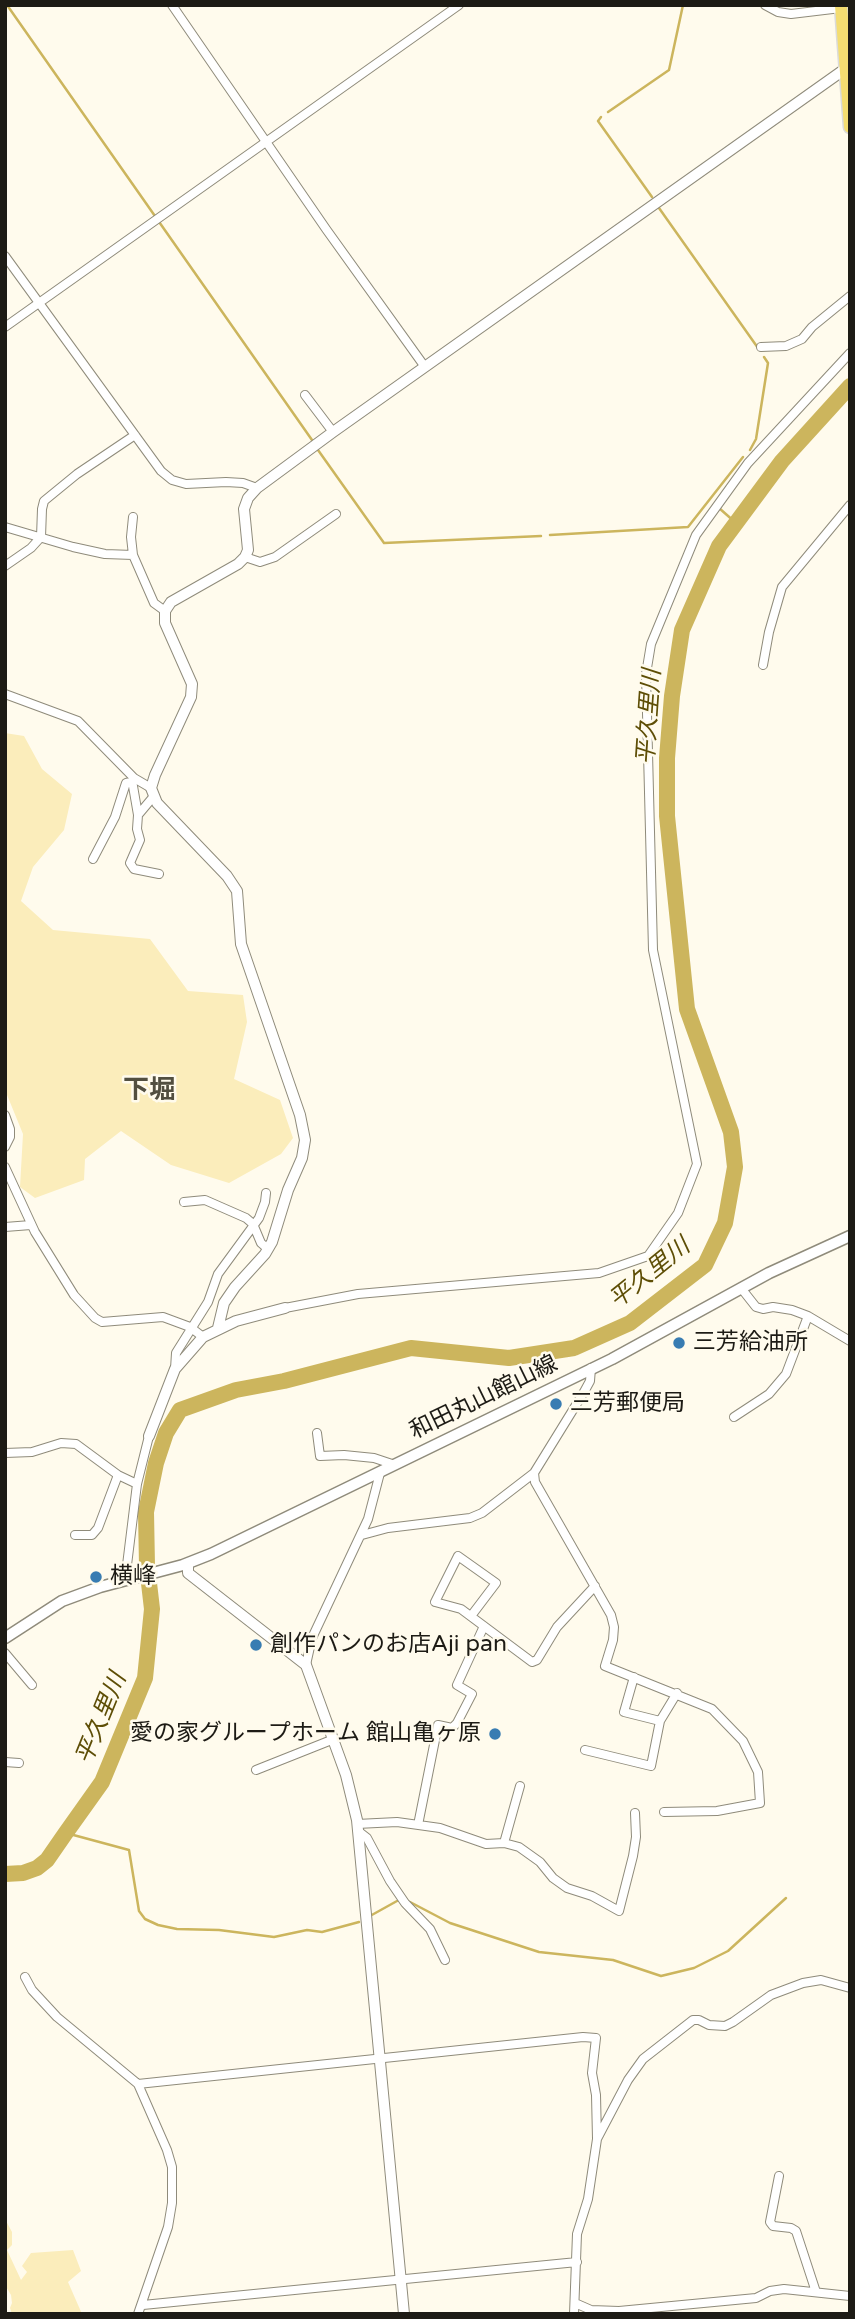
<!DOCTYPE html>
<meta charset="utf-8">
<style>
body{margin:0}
#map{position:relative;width:855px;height:2319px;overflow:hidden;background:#fffbed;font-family:"Varela Round",sans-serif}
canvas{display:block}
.frame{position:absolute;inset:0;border:7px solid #1d1b15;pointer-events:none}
</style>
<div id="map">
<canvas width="855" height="2319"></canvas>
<div class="frame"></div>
</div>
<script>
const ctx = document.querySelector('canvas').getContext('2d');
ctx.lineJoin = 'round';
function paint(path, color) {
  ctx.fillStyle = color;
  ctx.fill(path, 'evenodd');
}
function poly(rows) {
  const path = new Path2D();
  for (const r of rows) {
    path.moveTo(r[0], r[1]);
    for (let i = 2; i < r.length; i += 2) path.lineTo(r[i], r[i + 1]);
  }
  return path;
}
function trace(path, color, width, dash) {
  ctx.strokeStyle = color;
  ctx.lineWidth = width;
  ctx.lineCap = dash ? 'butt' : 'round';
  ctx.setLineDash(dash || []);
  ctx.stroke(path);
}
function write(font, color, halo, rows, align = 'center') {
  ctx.font = font + ' "Varela Round","Noto Sans JP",sans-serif';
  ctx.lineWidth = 5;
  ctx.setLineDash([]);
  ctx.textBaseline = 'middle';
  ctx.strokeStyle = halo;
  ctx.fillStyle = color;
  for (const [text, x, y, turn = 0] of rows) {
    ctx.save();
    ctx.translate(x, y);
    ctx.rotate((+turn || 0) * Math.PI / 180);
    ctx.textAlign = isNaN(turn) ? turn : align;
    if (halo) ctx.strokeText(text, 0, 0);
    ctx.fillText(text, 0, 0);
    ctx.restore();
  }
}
paint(poly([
 [5,733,24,736,42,769,72,794,64,830,33,867,21,901,53,930,150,939,188,991,243,995,247,1022,234,1079,280,1100,293,1138,281,1154,229,1183,171,1165,121,1131,85,1159,84,1180,35,1198,20,1187,23,1134,5,1090],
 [5,2219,12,2232,12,2245,7,2250,21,2280,27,2272,22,2266,31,2253,73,2250,81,2271,68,2282,82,2314,12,2314,10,2308,12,2303,11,2295,5,2285]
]), '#fbedbb');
trace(poly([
 [7,5,312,440],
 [608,112,669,70,683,5],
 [601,117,598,121,652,197],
 [659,208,758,348],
 [318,450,384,543,541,536],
 [750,450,756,439,768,363,764,357],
 [719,508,736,523],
 [550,535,688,527,743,457],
 [66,1833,129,1850,139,1911,145,1919,158,1925,177,1929,219,1930,274,1937,307,1930,322,1932,359,1922],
 [410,1902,450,1923,539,1952,613,1960,661,1976,694,1968,728,1951,786,1898],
 [370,1916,397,1901]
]), '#ccb55d', 2.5);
trace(poly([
 [5,1874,23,1873,37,1868,47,1860,65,1834,102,1782,145,1678,152,1609,147,1566,146,1512,156,1463,166,1433,180,1410,236,1390,284,1381,411,1348,509,1358,574,1348,630,1323,705,1265,725,1223,735,1167,731,1132,687,1009,667,816,667,758,672,696,682,630,719,546,782,461,850,386]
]), '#ccb55d', 16);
const minor = poly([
 [172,5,326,229,425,367],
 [765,5,778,12,791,14,841,8],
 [5,256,161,471,172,480,186,484,226,482,243,483,257,488],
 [5,327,459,5],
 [761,347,786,346,802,339,812,327,850,296],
 [305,395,333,432],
 [133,517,131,537,133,555,154,603,165,611],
 [5,527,73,547,105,554,133,555],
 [245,557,260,562,275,557,336,514],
 [5,566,31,548,41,537,42,509,44,501,77,474,135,435],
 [763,665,769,632,782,587,850,505],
 [5,694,78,721,134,778,151,788],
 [154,796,138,815,137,829,140,840,130,863,134,869,159,874],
 [93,859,115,817,126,783,131,782,133,786,138,815],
 [5,1115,10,1129,10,1137,5,1147],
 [5,1167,35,1232,74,1295,95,1318,102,1322,163,1317,190,1327,203,1337],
 [184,1202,205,1200,246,1218,253,1224,261,1243,268,1249],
 [5,1227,31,1225],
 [741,1288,756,1307,763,1309,773,1307,792,1310,808,1316,850,1341],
 [285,1308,358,1294,599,1273,648,1256,678,1213,697,1164,653,950,646,674,651,644,696,535,748,463,850,353],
 [591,1368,590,1381,584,1392,534,1473,535,1482,611,1615,614,1627,613,1640,605,1666,712,1709,743,1741,758,1772,760,1803,717,1811,664,1812],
 [175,1369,176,1353,208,1302,218,1274,259,1218,265,1202,266,1193],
 [734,1417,769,1394,786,1374,808,1316],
 [317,1433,320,1456,344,1455,374,1458,395,1465],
 [5,1453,32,1452,61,1443,76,1444,118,1475,137,1484],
 [75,1535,92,1535,98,1528,118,1475],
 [362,1535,388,1528,470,1518,482,1513,534,1473],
 [122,1581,127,1565,137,1484,149,1436],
 [471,1616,496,1583,458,1556,435,1602,461,1609,532,1662,537,1660,557,1627,595,1586],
 [5,1653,32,1685],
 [306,1665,312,1638,368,1519,380,1473],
 [634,1677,624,1712,660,1721],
 [585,1750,651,1766,660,1721,677,1693],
 [5,1762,19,1763],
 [256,1770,334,1739],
 [357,1824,397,1822,440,1828,486,1844,504,1843,519,1847,540,1862,553,1878,567,1888,592,1896,619,1911,633,1856,636,1837,635,1813],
 [418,1825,438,1725,452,1728,457,1723,472,1694,457,1685,484,1626],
 [358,1831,367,1838,390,1881,405,1903,430,1929,445,1960],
 [504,1843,520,1786],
 [25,1977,32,1990,57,2017,138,2084,167,2150,172,2167,172,2203,168,2227,138,2314],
 [138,2084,583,2037,596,2038,592,2073,596,2095,597,2139],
 [779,2176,770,2222,773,2226,791,2228,796,2231,816,2292],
 [575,2303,591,2310,619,2311,756,2298,770,2291,784,2289,850,2296],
 [143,2305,577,2262],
 [574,2314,577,2234,588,2199,597,2139,628,2080,643,2059,693,2020,699,2020,709,2025,725,2026,733,2022,771,1995,803,1983,821,1980,850,1988]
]);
const tertiary = poly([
 [218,1328,224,1303,235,1287,265,1254,272,1242,288,1190,302,1158,305,1140,300,1115,241,944,237,891,227,876,157,803,151,788,155,775,191,697,192,684,165,623,165,611,171,602,238,564,245,557,248,550,244,509,248,498,257,488,333,432,845,69],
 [149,1436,175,1369,203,1337,236,1321,285,1308],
 [188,1564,188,1573,306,1665,346,1775,357,1820,404,2314]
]);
const secondary = poly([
 [5,1638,62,1601,100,1587,183,1565,211,1554,612,1359,769,1273,850,1236]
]);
const primary = poly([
 [841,5,850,127]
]);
trace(minor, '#8f8b7b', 10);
trace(tertiary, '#8f8b7b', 12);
trace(secondary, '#8f8b7b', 13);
trace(primary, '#dbdbda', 15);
trace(minor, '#fff', 8);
trace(tertiary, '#fff', 10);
trace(secondary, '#fff', 10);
trace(primary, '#f4dd71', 12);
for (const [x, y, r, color] of [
 [679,1343,7,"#387cb2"],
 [556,1404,7,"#387cb2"],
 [96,1577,7,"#387cb2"],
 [256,1645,7,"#387cb2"],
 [495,1734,7,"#387cb2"]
]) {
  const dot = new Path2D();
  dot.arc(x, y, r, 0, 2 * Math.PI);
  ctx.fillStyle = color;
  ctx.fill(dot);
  trace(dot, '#fffbed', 2.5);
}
write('23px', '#1d1b15', '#fffbed', [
 ["三芳給油所",693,1343],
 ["三芳郵便局",570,1404],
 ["横峰",110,1577],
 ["創作パンのお店Aji pan",270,1645],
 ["愛の家グループホーム 館山亀ヶ原",481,1734,"right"]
], 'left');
write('23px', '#1d1b15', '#fffbed', [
 ["和田丸山館山線",484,1398,-26]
]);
write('italic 24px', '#5e4e06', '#fffbed', [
 ["平久里川",650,717,-86],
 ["平久里川",650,1274,-39],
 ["平久里川",102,1719,-68]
]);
write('bold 26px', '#524f40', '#fffbed', [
 ["下堀",149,1091]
]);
</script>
